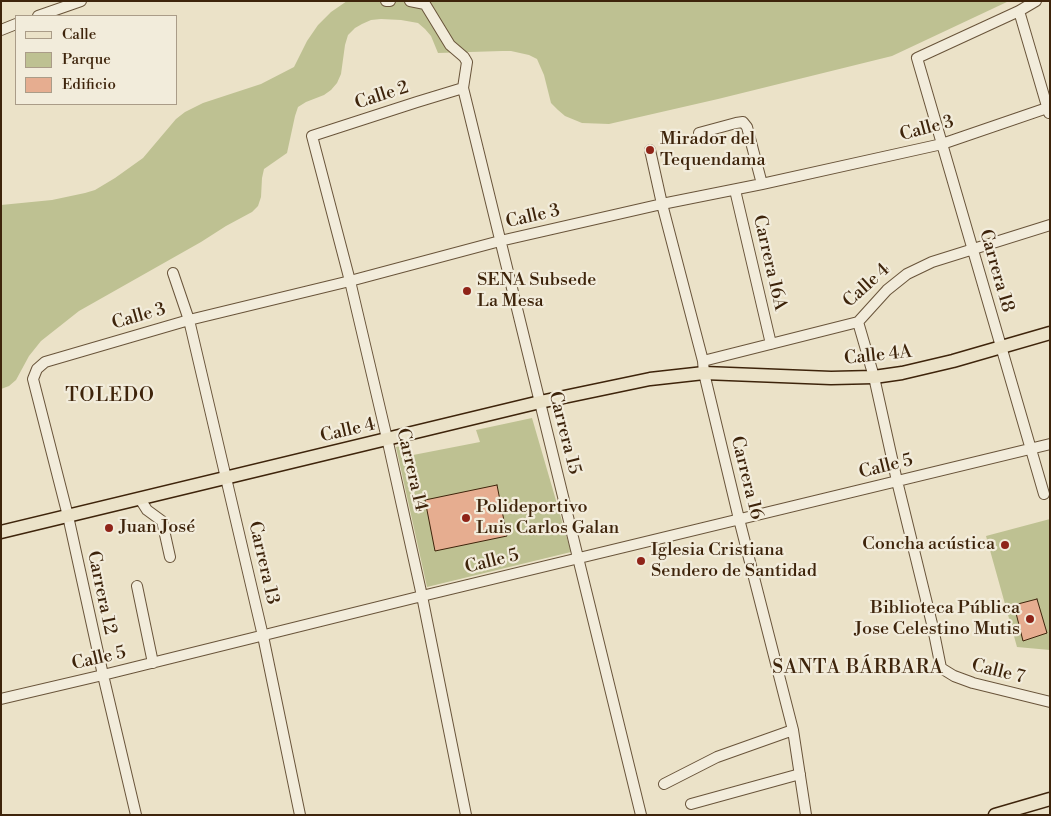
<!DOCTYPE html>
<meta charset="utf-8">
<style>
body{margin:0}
#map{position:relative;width:1051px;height:816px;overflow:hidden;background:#ebe2c8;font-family:"Libre Bodoni",serif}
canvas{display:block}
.frame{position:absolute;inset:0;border:2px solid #3e240b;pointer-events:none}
.legend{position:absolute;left:15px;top:15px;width:162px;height:90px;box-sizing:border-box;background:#f2ecdb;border:1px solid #aa9c88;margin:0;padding:6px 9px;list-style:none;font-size:15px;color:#3e240b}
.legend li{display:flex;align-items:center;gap:10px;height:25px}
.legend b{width:25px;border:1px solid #aa9c88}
</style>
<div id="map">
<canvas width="1051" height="816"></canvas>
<div class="frame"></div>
<ul class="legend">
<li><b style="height:6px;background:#ebe2c8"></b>Calle</li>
<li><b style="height:14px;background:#bec192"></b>Parque</li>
<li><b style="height:14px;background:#e6ad90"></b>Edificio</li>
</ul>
</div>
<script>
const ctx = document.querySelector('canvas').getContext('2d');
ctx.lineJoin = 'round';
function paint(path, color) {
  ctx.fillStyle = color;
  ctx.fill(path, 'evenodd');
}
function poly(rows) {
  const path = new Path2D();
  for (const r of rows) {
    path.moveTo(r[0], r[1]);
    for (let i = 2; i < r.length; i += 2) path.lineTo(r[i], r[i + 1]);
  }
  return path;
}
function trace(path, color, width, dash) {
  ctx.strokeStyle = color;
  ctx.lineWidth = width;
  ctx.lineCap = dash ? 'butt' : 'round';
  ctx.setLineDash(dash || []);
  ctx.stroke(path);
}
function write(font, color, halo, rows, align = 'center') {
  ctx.font = font + ' "Libre Bodoni",serif';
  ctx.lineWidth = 4.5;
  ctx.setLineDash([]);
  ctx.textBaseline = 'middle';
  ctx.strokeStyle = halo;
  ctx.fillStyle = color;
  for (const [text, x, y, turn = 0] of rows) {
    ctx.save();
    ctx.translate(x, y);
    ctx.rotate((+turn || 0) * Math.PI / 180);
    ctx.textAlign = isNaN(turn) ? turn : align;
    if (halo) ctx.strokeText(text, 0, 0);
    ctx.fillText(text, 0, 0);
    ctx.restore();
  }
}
paint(poly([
 [347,1,1009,1,892,56,718,99,609,124,582,123,565,116,558,110,551,103,544,75,537,59,529,55,511,51,502,51,438,53,431,36,425,29,418,23,401,20,381,19,371,20,362,24,355,28,348,35,345,45,341,74,337,83,331,90,324,95,306,102,298,107,295,116,287,153,264,169,262,178,261,197,258,206,252,212,226,226,201,242,79,311,41,341,29,356,16,380,9,386,1,389,1,205,52,200,85,193,95,190,115,178,143,158,176,119,185,112,203,103,261,84,294,67,307,41,318,25,331,12],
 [532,418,571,552,427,587,396,447,405,445,408,456,480,442,476,430],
 [1050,519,1050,650,1017,647,986,536]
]), '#bec192');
const building = poly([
 [497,485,507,536,435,551,425,500,497,485],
 [1037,599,1047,633,1023,641,1014,605,1037,599]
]);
paint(building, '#e6ad90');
trace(building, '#3e240b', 1);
const minor = poly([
 [386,1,390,1],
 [410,1,425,4,450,45,464,57,467,62,463,88,641,815],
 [1036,1,1019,11,917,58,1044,494],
 [1019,11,1049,113],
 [38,16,81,1],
 [1,30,16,24],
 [463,88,417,102,312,136,350,281,389,447,422,596,466,815],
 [699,133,736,123,743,122,747,127,762,184],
 [650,150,662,204,703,361,704,373,739,519,793,730,806,815],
 [735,190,771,344],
 [173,273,189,320,263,636,300,815],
 [858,322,874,377,897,481,933,628,941,668,954,676,973,683,1050,702],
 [703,361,858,322,887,290,907,274,932,262,1050,225],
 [140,499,147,510,162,521,170,557],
 [137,586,153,663],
 [1,699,103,675,422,596,1050,444],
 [664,784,717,757,793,730],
 [691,804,800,774],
 [136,815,103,675,68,516,33,379,37,369,45,362,189,320,350,281,500,241,662,204,762,184,942,144,1050,107]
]);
const major = poly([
 [1,532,540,402,650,379,704,373,831,378,874,377,902,373,953,361,1050,333],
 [995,815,1050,799]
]);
trace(minor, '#69543a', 12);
trace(major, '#3e240b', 15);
trace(minor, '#f2ecdb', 10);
trace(major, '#ebe2c8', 12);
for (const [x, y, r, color] of [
 [650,150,5,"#8f2418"],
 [467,291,5,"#8f2418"],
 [466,518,5,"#8f2418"],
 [109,528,5,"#8f2418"],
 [1005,545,5,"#8f2418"],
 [641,561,5,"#8f2418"],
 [1030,619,5,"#8f2418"]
]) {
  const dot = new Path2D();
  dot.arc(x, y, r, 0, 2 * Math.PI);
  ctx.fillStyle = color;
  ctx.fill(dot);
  trace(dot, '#f2ecdb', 2);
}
write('18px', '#3e240b', '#f2ecdb', [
 ["Calle 2",382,96,-18],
 ["Calle 3",927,129,-15],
 ["Calle 3",533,217,-13],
 ["Carrera 16A",769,263,77],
 ["Carrera 18",996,271,74],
 ["Calle 4",867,286,-42],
 ["Calle 3",139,317,-16],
 ["Calle 4A",878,356,-6],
 ["Calle 4",348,431,-13],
 ["Carrera 15",564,433,76],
 ["Calle 5",886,467,-14],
 ["Carrera 14",411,470,77],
 ["Carrera 16",746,478,76],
 ["Calle 5",492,562,-14],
 ["Carrera 13",263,563,77],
 ["Carrera 12",101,593,78],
 ["Calle 5",99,659,-13],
 ["Calle 7",998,672,14]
]);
write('18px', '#3e240b', '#f2ecdb', [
 ["Mirador del",660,140],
 ["Tequendama",660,161],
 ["SENA Subsede",477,281],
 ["La Mesa",477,302],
 ["Polideportivo",476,508],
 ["Luis Carlos Galan",476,529],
 ["Juan José",119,528],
 ["Concha acústica",995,545,"right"],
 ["Iglesia Cristiana",651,551],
 ["Sendero de Santidad",651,572],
 ["Biblioteca Pública",1020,609,"right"],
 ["Jose Celestino Mutis",1020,630,"right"]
], 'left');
ctx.letterSpacing = '1px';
write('19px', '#3e240b', '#f2ecdb', [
 ["TOLEDO",110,396],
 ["SANTA BÁRBARA",858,668]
]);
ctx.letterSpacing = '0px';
</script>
